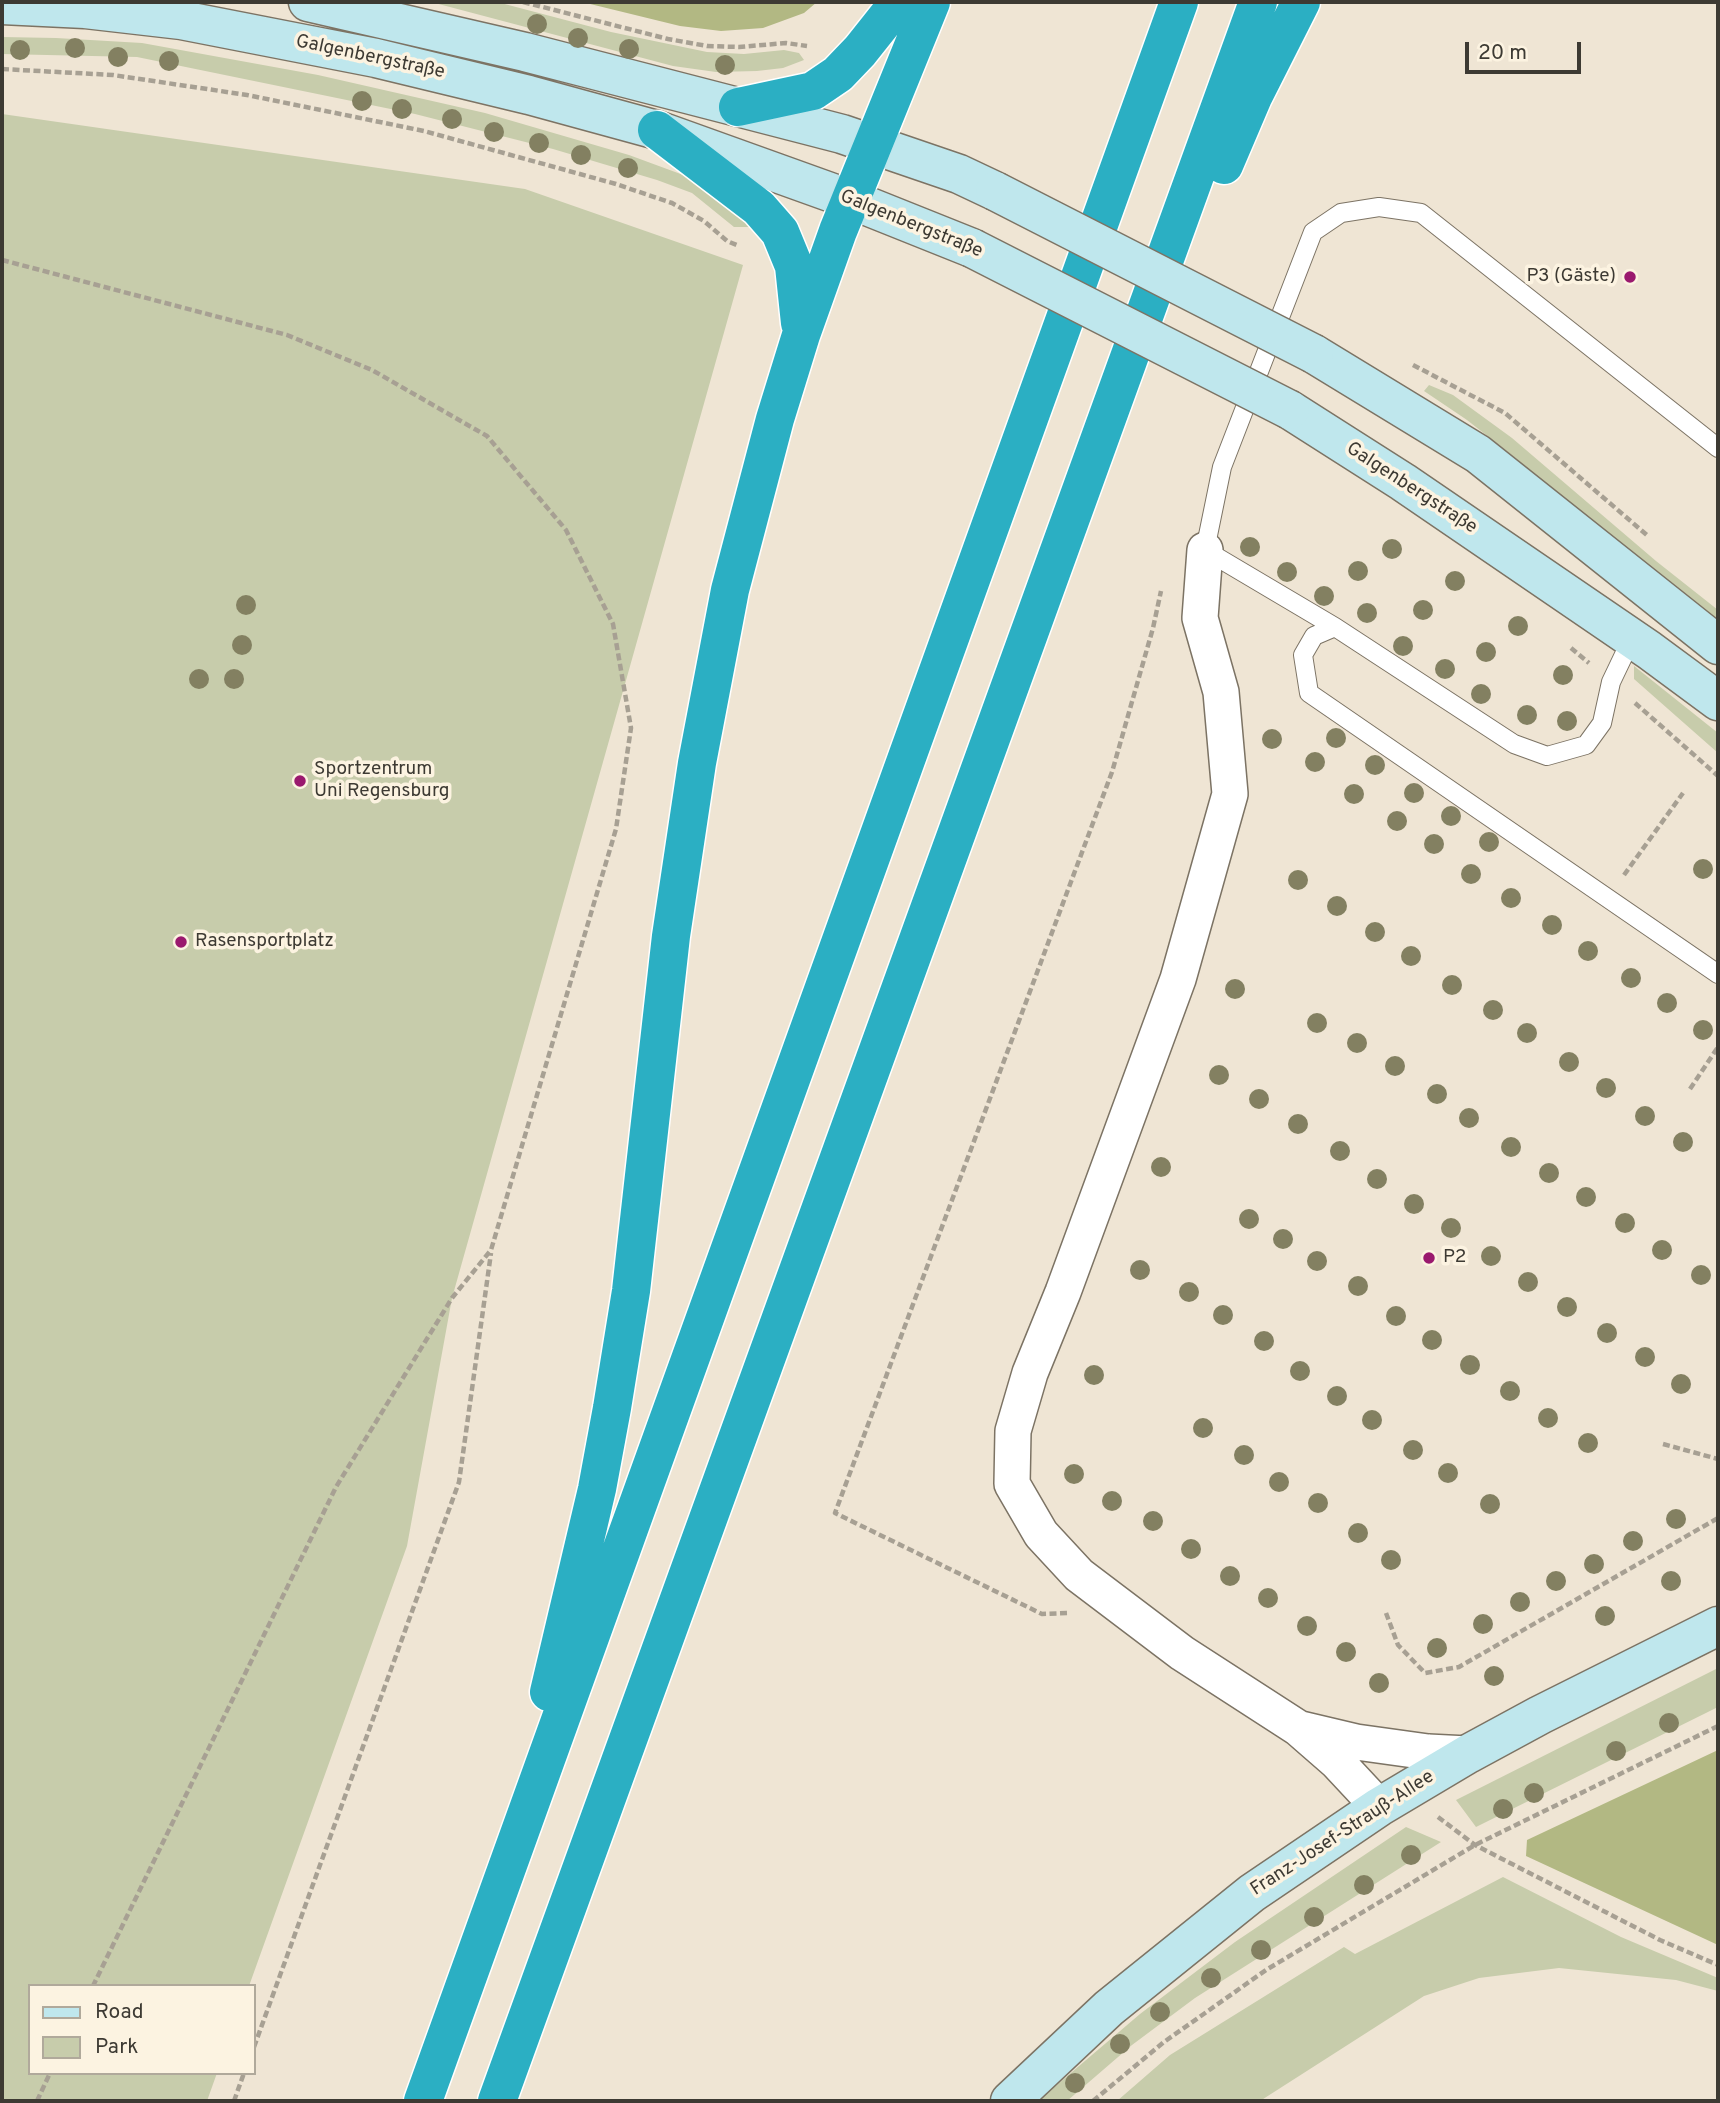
<!DOCTYPE html>
<meta charset="utf-8">
<style>
body{margin:0}
#map{position:relative;width:1720px;height:2103px;overflow:hidden;background:#efe5d4;font-family:Overpass,sans-serif}
canvas{display:block}
.frame{position:absolute;inset:0;border:4px solid #3d3a33;pointer-events:none}
.legend{position:absolute;left:28px;top:1984px;width:228px;height:91px;box-sizing:border-box;background:#fcf3e1;border:2px solid #b0a99b;margin:0;padding:9px 12px;list-style:none;font-size:21px;color:#3d3a33}
.legend li{display:flex;align-items:center;gap:14px;height:35px}
.legend b{width:35px;border:2px solid #b0a99b}
.scale{position:absolute;left:1465px;top:42px;width:116px;height:32px;box-sizing:border-box;border:4px solid #3d3a33;border-top:0;padding-left:9px;font-size:21px;line-height:24px;white-space:nowrap;color:#3d3a33;-webkit-text-stroke:5px #fcf3e1;paint-order:stroke}
</style>
<div id="map">
<canvas width="1720" height="2103"></canvas>
<div class="frame"></div>
<ul class="legend">
<li><b style="height:9px;background:#bfe7ed"></b>Road</li>
<li><b style="height:19px;background:#c7ccab"></b>Park</li>
</ul>
<div class="scale">20 m</div>
</div>
<script>
const ctx = document.querySelector('canvas').getContext('2d');
ctx.lineJoin = 'round';
function paint(path, color) {
  ctx.fillStyle = color;
  ctx.fill(path, 'evenodd');
}
function poly(rows) {
  const path = new Path2D();
  for (const r of rows) {
    path.moveTo(r[0], r[1]);
    for (let i = 2; i < r.length; i += 2) path.lineTo(r[i], r[i + 1]);
  }
  return path;
}
function trace(path, color, width, dash) {
  ctx.strokeStyle = color;
  ctx.lineWidth = width;
  ctx.lineCap = dash ? 'butt' : 'round';
  ctx.setLineDash(dash || []);
  ctx.stroke(path);
}
function write(font, color, halo, rows, align = 'center') {
  ctx.font = font + ' Overpass,sans-serif';
  ctx.lineWidth = 7;
  ctx.setLineDash([]);
  ctx.textBaseline = 'middle';
  ctx.strokeStyle = halo;
  ctx.fillStyle = color;
  for (const [text, x, y, turn = 0] of rows) {
    ctx.save();
    ctx.translate(x, y);
    ctx.rotate((+turn || 0) * Math.PI / 180);
    ctx.textAlign = isNaN(turn) ? turn : align;
    if (halo) ctx.strokeText(text, 0, 0);
    ctx.fillText(text, 0, 0);
    ctx.restore();
  }
}
paint(poly([
 [431,2,497,2,611,32,707,52,744,54,784,50,799,53,804,60,783,68,757,71,716,72,673,66],
 [2,37,56,38,142,43,318,75,485,113,629,155,705,183,743,216,750,227,734,227,692,193,657,180,553,149,415,114,137,57,2,54],
 [2,114,525,189,743,265,452,1298,407,1546,249,1986,30,1986,30,2073,217,2073,207,2101,2,2101],
 [1429,385,1453,395,1512,438,1656,561,1718,610,1718,627,1627,555,1518,460,1467,420,1424,391],
 [1634,666,1718,733,1718,753,1634,679],
 [1718,1668,1718,1707,1476,1827,1456,1800],
 [1406,1827,1441,1842,1195,1998,1132,2045,1067,2101,1038,2101,1140,2014,1235,1942],
 [1503,1877,1621,1937,1718,1978,1718,1991,1676,1980,1559,1968,1479,1978,1424,1996,1260,2101,1117,2101,1170,2055,1344,1947,1355,1954]
]), '#c7ccab');
paint(poly([
 [582,2,817,2,804,13,763,28,721,31,680,26],
 [1718,1750,1718,1945,1526,1856,1527,1840]
]), '#b2b883');
const lane = poly([
 [1335,627,1314,636,1303,655,1309,693,1718,974],
 [1632,638,1611,682,1602,723,1586,745,1547,756,1514,744,1335,627,1205,550,1222,467,1313,232,1341,213,1379,207,1421,213,1718,448]
]);
const street = poly([
 [1205,550,1200,618,1221,692,1230,794,1178,979,1063,1292,1030,1373,1013,1431,1012,1484,1041,1534,1079,1575,1182,1653,1298,1728,1337,1762,1379,1807],
 [1301,1729,1356,1742,1428,1752,1468,1754]
]);
const secondary = poly([
 [308,2,525,52,842,134,959,174,995,191],
 [2,5,85,9,181,20,376,58,529,95,657,130,852,200,972,248],
 [1314,354,1478,454,1718,645],
 [1290,410,1403,482,1649,650,1718,701],
 [1010,2101,1109,2008,1252,1893,1379,1807,1468,1754,1540,1715,1718,1626]
]);
const highway = poly([
 [738,107,813,91,838,74,860,51,899,2],
 [657,130,759,208,780,232,794,266,800,323],
 [1224,165,1253,97,1301,2],
 [549,1692,597,1489,612,1408,631,1291,671,936,697,763,730,590,775,419,801,335,838,231,931,2],
 [423,2101,1179,2],
 [497,2101,1258,2]
]);
trace(lane, '#7c7364', 20);
trace(street, '#7c7364', 38);
trace(secondary, '#7c7364', 41);
trace(highway, '#fff', 41);
trace(poly([
 [523,2,668,39,707,46,739,47,786,43,807,46],
 [2,69,113,75,247,95,424,131,616,184,672,203,704,221,727,241,739,246],
 [2,260,287,335,372,370,487,436,566,530,613,624,631,728,616,829,491,1250,452,1298,336,1487,93,1986],
 [1413,365,1505,413,1648,536],
 [1571,648,1589,663],
 [1635,703,1718,776],
 [1624,875,1683,793],
 [1690,1089,1718,1047],
 [1663,1444,1718,1459],
 [1067,1613,1042,1614,835,1513,1112,772,1153,628,1161,591],
 [1386,1613,1398,1645,1425,1673,1459,1667,1718,1518],
 [1438,1817,1475,1845,1660,1940,1718,1965],
 [254,2047,459,1482,491,1253],
 [37,2101,50,2073],
 [234,2101,244,2073],
 [1093,2101,1164,2042,1266,1970,1475,1845,1718,1726]
]), '#a7a093', 4.5, [7, 3.5]);
trace(lane, '#fff', 18);
trace(street, '#fff', 35);
trace(secondary, '#bfe7ed', 38);
trace(highway, '#2bafc3', 38);
const secondaryBridge = poly([
 [995,191,1314,354],
 [972,248,1290,410]
]);
trace(secondaryBridge, '#7c7364', 41, []);
trace(secondaryBridge, '#bfe7ed', 38);
ctx.fillStyle = '#838061';
for (const [x, y] of [
 [537,24],
 [578,38],
 [75,48],
 [629,49],
 [20,50],
 [118,57],
 [169,61],
 [725,65],
 [362,101],
 [402,109],
 [452,119],
 [494,132],
 [539,143],
 [581,155],
 [628,168],
 [1250,547],
 [1392,549],
 [1358,571],
 [1287,572],
 [1455,581],
 [1324,596],
 [246,605],
 [1423,610],
 [1367,613],
 [1518,626],
 [242,645],
 [1403,646],
 [1486,652],
 [1445,669],
 [1563,675],
 [199,679],
 [234,679],
 [1481,694],
 [1527,715],
 [1567,721],
 [1336,738],
 [1272,739],
 [1315,762],
 [1375,765],
 [1414,793],
 [1354,794],
 [1451,816],
 [1397,821],
 [1489,842],
 [1434,844],
 [1703,869],
 [1471,874],
 [1298,880],
 [1511,898],
 [1337,906],
 [1552,925],
 [1375,932],
 [1588,951],
 [1411,956],
 [1631,978],
 [1452,985],
 [1235,989],
 [1667,1003],
 [1493,1010],
 [1317,1023],
 [1703,1030],
 [1527,1033],
 [1357,1043],
 [1569,1062],
 [1395,1066],
 [1219,1075],
 [1606,1088],
 [1437,1094],
 [1259,1099],
 [1645,1116],
 [1469,1118],
 [1298,1124],
 [1683,1142],
 [1511,1147],
 [1340,1151],
 [1161,1167],
 [1549,1173],
 [1377,1179],
 [1586,1197],
 [1414,1204],
 [1249,1219],
 [1625,1223],
 [1451,1228],
 [1283,1239],
 [1662,1250],
 [1491,1256],
 [1317,1261],
 [1140,1270],
 [1701,1275],
 [1528,1282],
 [1358,1286],
 [1189,1292],
 [1567,1307],
 [1223,1315],
 [1396,1316],
 [1607,1333],
 [1432,1340],
 [1264,1341],
 [1645,1357],
 [1470,1365],
 [1300,1371],
 [1094,1375],
 [1681,1384],
 [1510,1391],
 [1337,1396],
 [1548,1418],
 [1372,1420],
 [1203,1428],
 [1588,1443],
 [1413,1450],
 [1244,1455],
 [1448,1473],
 [1074,1474],
 [1279,1482],
 [1112,1501],
 [1318,1503],
 [1490,1504],
 [1676,1519],
 [1153,1521],
 [1358,1533],
 [1633,1541],
 [1191,1549],
 [1391,1560],
 [1594,1564],
 [1230,1576],
 [1556,1581],
 [1671,1581],
 [1268,1598],
 [1520,1602],
 [1605,1616],
 [1483,1624],
 [1307,1626],
 [1437,1648],
 [1346,1652],
 [1494,1676],
 [1379,1683],
 [1669,1723],
 [1616,1751],
 [1534,1793],
 [1503,1809],
 [1411,1855],
 [1364,1885],
 [1314,1917],
 [1261,1950],
 [1211,1978],
 [1160,2012],
 [1120,2044],
 [1075,2083]
]) {
  ctx.beginPath();
  ctx.arc(x, y, 10, 0, 2 * Math.PI);
  ctx.fill();
}
for (const [x, y, r, color] of [
 [1630,277,7,"#9a196e"],
 [300,781,7,"#9a196e"],
 [181,942,7,"#9a196e"],
 [1429,1258,7,"#9a196e"]
]) {
  const dot = new Path2D();
  dot.arc(x, y, r, 0, 2 * Math.PI);
  ctx.fillStyle = color;
  ctx.fill(dot);
  trace(dot, '#fcf3e1', 2.5);
}
write('19px', '#3d3a33', '#fcf3e1', [
 ["Galgenbergstraße",370,58,12],
 ["Galgenbergstraße",911,225,22],
 ["Galgenbergstraße",1411,489,33],
 ["Franz-Josef-Strauß-Allee",1343,1834,-33]
]);
write('19px', '#3d3a33', '#fcf3e1', [
 ["P3 (Gäste)",1616,277,"right"],
 ["Sportzentrum",314,770],
 ["Uni Regensburg",314,792],
 ["Rasensportplatz",195,942],
 ["P2",1443,1258]
], 'left');
</script>
